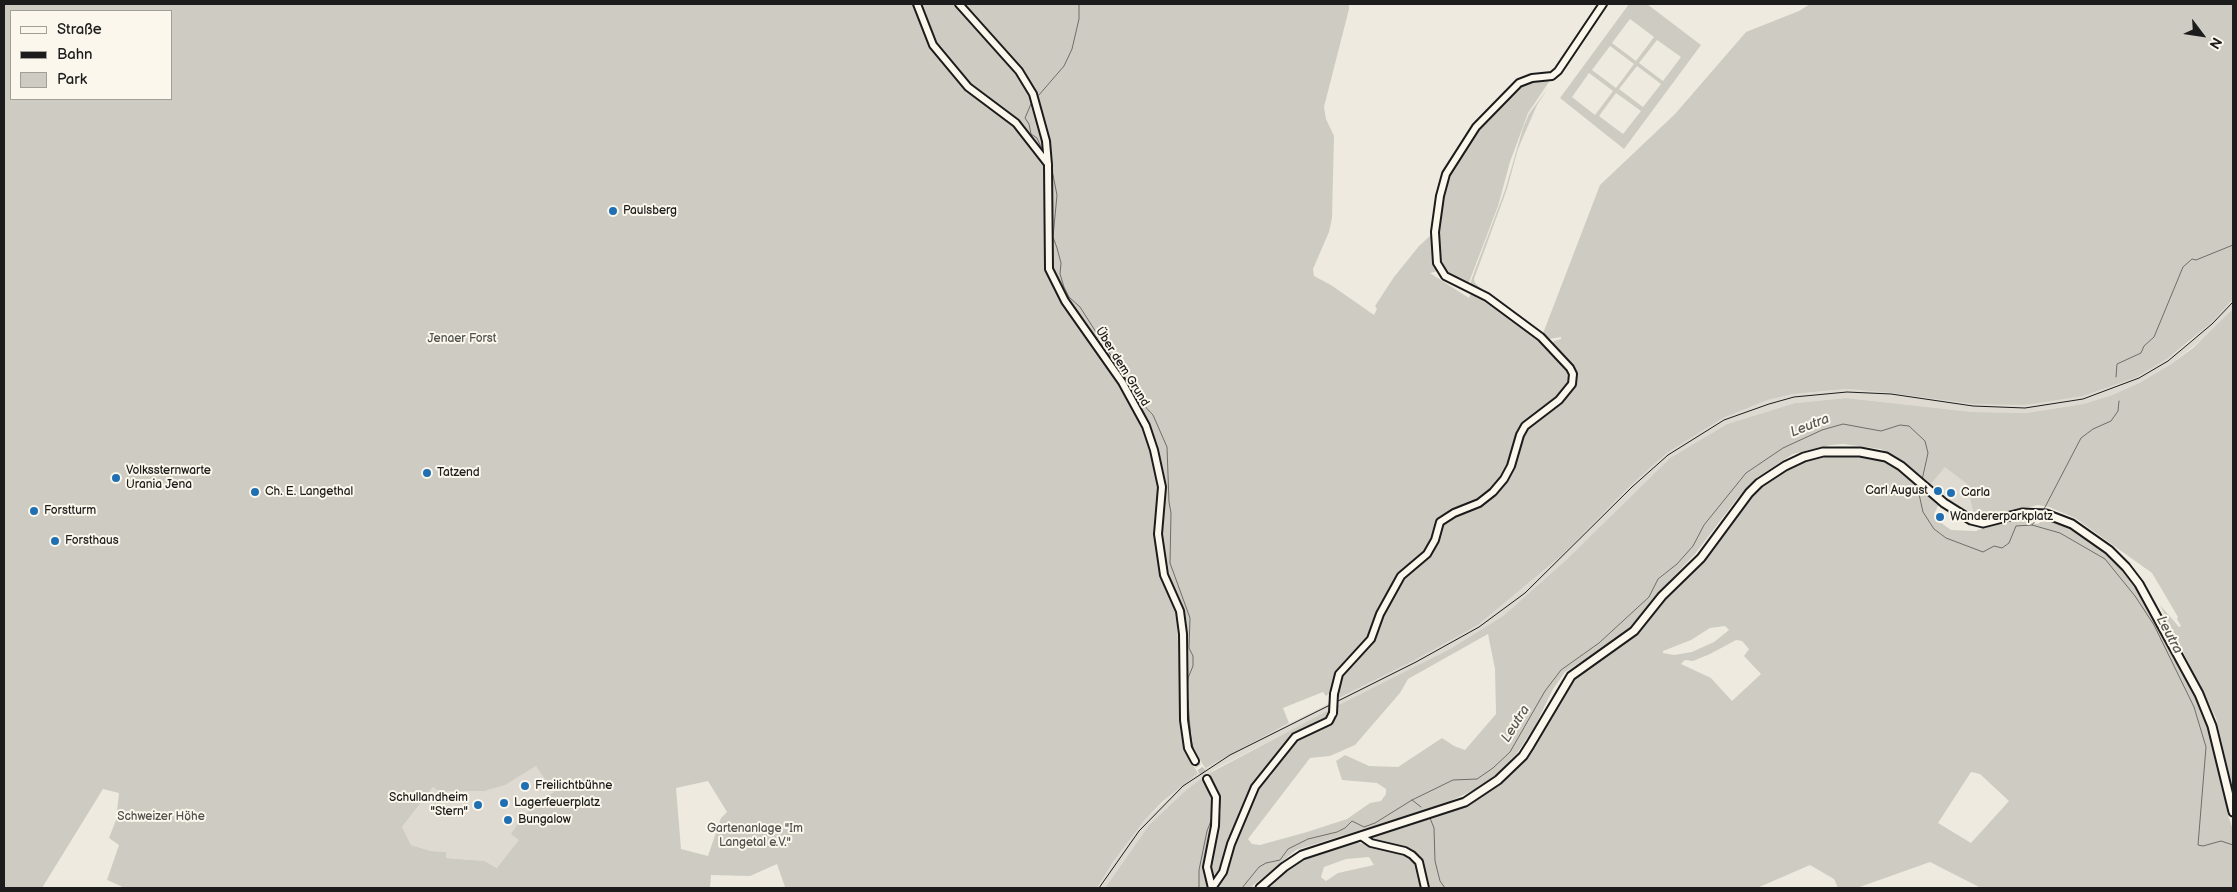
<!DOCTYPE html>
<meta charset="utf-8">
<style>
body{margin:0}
#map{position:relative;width:2237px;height:892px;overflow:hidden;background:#eeeadf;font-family:"Balsamiq Sans",sans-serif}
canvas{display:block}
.frame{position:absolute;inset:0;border:5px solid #1c1c1c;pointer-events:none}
.legend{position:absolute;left:10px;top:10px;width:162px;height:90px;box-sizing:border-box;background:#fbf7ec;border:1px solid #a29f99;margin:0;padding:6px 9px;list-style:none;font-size:15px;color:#1c1c1c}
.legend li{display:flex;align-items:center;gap:10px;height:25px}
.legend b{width:25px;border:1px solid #a29f99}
.north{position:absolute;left:2177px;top:10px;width:50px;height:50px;-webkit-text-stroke:4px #fbf7ec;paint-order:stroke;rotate:121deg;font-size:14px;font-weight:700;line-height:20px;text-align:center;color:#1c1c1c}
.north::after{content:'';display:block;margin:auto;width:18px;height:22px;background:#1c1c1c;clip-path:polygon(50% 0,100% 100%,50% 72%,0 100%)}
</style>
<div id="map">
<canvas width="2237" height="892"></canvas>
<div class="frame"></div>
<ul class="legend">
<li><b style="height:6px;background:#fbf7ec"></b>Straße</li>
<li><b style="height:6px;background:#1c1c1c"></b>Bahn</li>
<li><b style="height:14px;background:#ceccc2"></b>Park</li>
</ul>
<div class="north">N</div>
</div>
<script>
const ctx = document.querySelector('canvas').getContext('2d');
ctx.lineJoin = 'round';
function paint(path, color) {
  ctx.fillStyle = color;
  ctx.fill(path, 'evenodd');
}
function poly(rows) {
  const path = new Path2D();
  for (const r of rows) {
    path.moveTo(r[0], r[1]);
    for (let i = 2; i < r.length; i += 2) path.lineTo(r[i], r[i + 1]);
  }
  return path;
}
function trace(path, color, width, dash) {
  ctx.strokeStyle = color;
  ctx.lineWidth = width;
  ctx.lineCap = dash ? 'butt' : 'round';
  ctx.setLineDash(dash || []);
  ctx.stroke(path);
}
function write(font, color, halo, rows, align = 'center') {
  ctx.font = font + ' "Balsamiq Sans",sans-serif';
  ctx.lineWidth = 4;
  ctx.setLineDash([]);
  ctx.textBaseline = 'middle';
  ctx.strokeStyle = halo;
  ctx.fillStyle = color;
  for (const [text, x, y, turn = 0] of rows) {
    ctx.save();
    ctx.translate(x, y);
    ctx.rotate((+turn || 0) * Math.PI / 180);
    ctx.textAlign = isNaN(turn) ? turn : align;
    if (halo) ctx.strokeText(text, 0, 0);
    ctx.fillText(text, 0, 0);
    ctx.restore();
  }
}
paint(poly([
 [2233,299,2233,309,2216,328,2171,364,2141,382,2112,395,2083,404,2026,413,1973,412,1846,398,1795,403,1727,424,1670,458,1565,561,1503,616,1450,649,1215,769,1186,790,1149,825,1105,888,1097,888,1113,862,1144,821,1182,785,1211,763,1415,660,1478,625,1561,556,1630,486,1667,453,1723,418,1768,400,1793,394,1847,389,1891,393,2137,377,2167,359,2190,342],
 [1945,466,1967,484,1974,516,1963,511,1931,484],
 [536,766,570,780,529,832,505,872,485,861,446,858,446,852,431,851,411,845,402,827,433,787,447,791]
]), '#dedad1');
paint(poly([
 [4,4,915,4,932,45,966,89,1029,137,969,86,936,43,920,4,957,4,1026,80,1041,127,1045,123,1033,85,1017,63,962,4,1349,4,1349,9,1324,107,1326,119,1334,136,1332,218,1329,232,1313,269,1314,276,1331,285,1374,315,1377,309,1375,306,1394,277,1419,246,1431,235,1432,256,1438,271,1430,273,1469,298,1472,290,1540,339,1570,371,1571,379,1565,391,1527,422,1510,465,1502,478,1483,499,1446,515,1425,553,1407,567,1372,634,1341,669,1333,691,1326,696,1323,692,1283,708,1289,723,1205,768,1191,746,1185,721,1183,616,1177,618,1181,721,1186,749,1192,764,1198,773,1162,802,1144,821,1113,862,1097,888,780,888,785,887,777,864,750,876,711,875,710,888,125,888,107,880,119,845,109,838,116,820,119,793,103,789,42,888,4,888],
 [11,11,171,11,171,99,11,99],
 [536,766,554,792,524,815,511,834,519,840,497,868,485,861,446,858,446,852,431,851,411,845,402,827,433,787,444,795,447,791,484,791,505,785],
 [708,781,727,812,721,818,708,856,681,849,676,788],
 [1629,4,1647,4,1701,45,1624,149,1560,98],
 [1630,19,1654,37,1636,61,1612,43],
 [1657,40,1681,57,1663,81,1639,63],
 [1610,46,1634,64,1616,88,1592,70],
 [1637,66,1661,84,1643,107,1619,89],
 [1589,73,1613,91,1595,115,1572,97],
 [1616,93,1641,111,1623,134,1599,116],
 [1810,4,2233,4,2233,299,2211,323,2167,359,2137,377,2083,396,2025,405,1973,404,1891,393,1847,389,1793,394,1768,400,1723,418,1667,453,1630,486,1561,556,1478,625,1415,660,1335,700,1338,680,1365,648,1399,582,1422,560,1444,521,1467,510,1505,480,1526,428,1560,401,1575,379,1552,344,1554,341,1561,339,1561,337,1549,339,1542,336,1600,185,1675,114,1746,32,1799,11],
 [1532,80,1549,80,1549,82,1528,113,1510,162,1498,206,1468,285,1448,275,1439,263,1438,232,1445,185,1449,174,1478,128,1520,85],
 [1548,88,1537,105,1518,149,1507,189,1474,279,1475,283,1482,289,1478,289,1470,285,1472,278,1505,190,1523,128,1529,114],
 [2233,309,2233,790,2216,718,2160,605,2179,627,2181,626,2177,619,2178,617,2152,573,2075,518,2049,507,2038,505,1986,518,1977,517,1974,516,1967,484,1945,467,1931,484,1903,461,1881,449,1843,444,1831,445,1793,454,1756,478,1736,500,1695,554,1659,592,1630,628,1610,644,1565,672,1553,689,1534,728,1517,753,1494,777,1480,787,1444,804,1296,850,1250,888,1216,888,1243,816,1261,782,1271,776,1276,764,1293,741,1326,724,1335,707,1450,649,1503,616,1565,561,1670,458,1727,424,1795,403,1846,398,1973,412,2026,413,2083,404,2112,395,2141,382,2171,364,2193,348],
 [1488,634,1495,669,1496,714,1465,750,1454,746,1442,738,1398,767,1369,766,1345,755,1336,761,1342,780,1377,783,1386,789,1386,794,1381,801,1370,803,1347,819,1307,832,1260,845,1252,844,1248,839,1310,758,1330,756,1355,745,1400,693,1408,679],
 [1832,454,1858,455,1881,459,1899,469,1940,502,1934,514,1936,519,1951,530,1976,531,1990,525,2030,515,2031,523,2038,524,2043,520,2041,516,2045,517,2065,524,2079,532,2107,552,2123,569,2136,585,2196,695,2209,727,2228,807,2227,812,2233,830,2233,888,1981,888,1930,862,1857,888,1838,888,1834,879,1810,865,1757,888,1264,888,1287,868,1312,854,1355,842,1374,846,1374,842,1366,837,1465,803,1511,771,1573,678,1626,641,1635,632,1741,506,1761,485,1804,460],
 [1725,626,1729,630,1714,642,1692,652,1674,655,1663,653,1663,651,1691,640,1710,628],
 [1736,640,1742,641,1749,649,1744,656,1761,674,1732,701,1711,678,1681,664,1685,660,1693,661,1710,654],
 [1971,772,1980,774,2009,801,1971,843,1938,823],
 [1369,857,1374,865,1338,873,1326,881,1321,877,1324,867,1346,859],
 [1331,709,1330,717,1298,734,1254,787,1215,884,1209,874,1212,851,1221,811,1216,794,1206,775],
 [1202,778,1208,786,1213,798,1205,874,1210,888,1105,888,1149,825,1186,790]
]), '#ceccc2');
trace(poly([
 [1039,95,1064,66,1072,49,1079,19,1079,4],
 [1031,104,1025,118,1029,124,1031,134,1037,138,1041,147],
 [1051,165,1057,195,1053,237,1057,248,1061,263,1060,274,1064,287,1069,297,1080,307,1140,401,1153,415,1167,447,1169,502,1171,513,1170,563,1190,618,1189,648,1193,656,1193,666,1188,678,1187,690,1191,740,1195,755],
 [2116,377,2117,364,2141,353,2144,346,2154,337,2183,267,2192,259,2196,260,2233,245],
 [1920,486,1919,494,1923,512,1934,529,1946,538,1983,552,1994,546,2002,548,2009,543,2016,526,2032,525,2060,533,2105,559,2135,596,2154,625,2194,707,2206,747,2198,845,2203,846,2221,841,2233,845],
 [2043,511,2081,438,2093,429,2111,421,2118,411,2119,401],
 [2032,525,2039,516],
 [1412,800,1421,807],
 [1430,818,1434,828,1435,861,1440,881,1445,888],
 [1199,888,1199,870,1207,831,1212,818],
 [1242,888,1259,867,1266,863,1280,860,1288,849,1308,839,1337,832,1345,828,1352,821,1364,827,1375,823,1412,800,1453,780,1477,779,1493,768,1510,752,1545,691,1561,670,1599,643,1649,597,1658,579,1677,564,1693,546,1704,525,1746,473,1783,448,1822,430,1843,424,1881,431,1900,425,1909,426,1925,441,1928,453,1922,480]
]), '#6f6d69', 1);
trace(poly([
 [1195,761,1207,779]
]), '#c4c1b8', 6, [6, 3]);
const secondary = poly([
 [917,4,933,45,968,87,1016,123,1048,164],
 [959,4,1019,71,1033,94,1046,141,1048,165,1049,269,1065,301,1122,382,1146,426,1154,450,1162,487,1158,534,1164,575,1180,611,1183,634,1184,720,1188,748,1195,761],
 [1334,694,1339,674,1371,639,1380,614,1401,576,1427,554,1435,540,1440,522,1454,513,1479,503,1493,492,1504,479,1511,466,1520,435,1525,426,1559,400,1572,384,1573,374,1570,368,1541,337,1487,297,1445,276,1437,263,1435,232,1440,196,1446,174,1476,127,1519,83,1532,78,1552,76,1558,71,1603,4],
 [1207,779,1216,797,1215,826,1207,867,1212,888],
 [1361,836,1371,843,1405,851,1412,855,1419,862,1425,888],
 [1212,888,1223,872,1231,844,1255,787,1295,737,1329,721,1333,713]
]);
const primary = poly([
 [1260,888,1284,867,1302,855,1465,802,1498,780,1523,756,1530,745,1571,676,1634,631,1662,596,1701,558,1749,493,1759,483,1785,466,1804,457,1823,452,1860,452,1886,457,1901,466,1944,503,1971,520,1983,523,2022,513,2046,514,2072,524,2109,550,2126,567,2139,584,2199,694,2212,726,2233,812]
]);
trace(secondary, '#1c1c1c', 10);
trace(primary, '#1c1c1c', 11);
trace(secondary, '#fbf7ec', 6);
trace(primary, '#fbf7ec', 7);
trace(poly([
 [1099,888,1139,831,1183,786,1230,755,1416,662,1479,627,1525,593,1632,487,1668,455,1724,420,1769,404,1794,397,1847,392,1891,394,1973,406,2025,408,2083,399,2139,378,2168,361,2212,324,2233,302]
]), '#1c1c1c', 1);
const secondaryBridge = poly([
 [1333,713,1334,694]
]);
trace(secondaryBridge, '#1c1c1c', 10, []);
trace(secondaryBridge, '#fbf7ec', 6);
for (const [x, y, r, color] of [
 [613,211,5,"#1f6fb2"],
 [427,473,5,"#1f6fb2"],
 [116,478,5,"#1f6fb2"],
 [1938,491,5,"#1f6fb2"],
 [255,492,5,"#1f6fb2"],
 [1951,493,5,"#1f6fb2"],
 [34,511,5,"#1f6fb2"],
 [1940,517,5,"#1f6fb2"],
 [55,541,5,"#1f6fb2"],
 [525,786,5,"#1f6fb2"],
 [504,803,5,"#1f6fb2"],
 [478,805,5,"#1f6fb2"],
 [508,820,5,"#1f6fb2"]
]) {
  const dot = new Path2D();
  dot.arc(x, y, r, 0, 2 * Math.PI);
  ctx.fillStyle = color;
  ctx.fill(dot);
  trace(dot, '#fbf7ec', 2);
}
write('12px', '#1c1c1c', '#fbf7ec', [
 ["Paulsberg",623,211],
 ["Volkssternwarte",126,471],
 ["Urania Jena",126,485],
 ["Tatzend",437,473],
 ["Carl August",1928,491,"right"],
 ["Ch. E. Langethal",265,492],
 ["Carla",1961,493],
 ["Forstturm",44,511],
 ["Wandererparkplatz",1950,517],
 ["Forsthaus",65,541],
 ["Freilichtbühne",535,786],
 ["Schullandheim",468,798,"right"],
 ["\"Stern\"",468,812,"right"],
 ["Lagerfeuerplatz",514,803],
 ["Bungalow",518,820]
], 'left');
write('12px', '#51514e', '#fbf7ec', [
 ["Jenaer Forst",462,339],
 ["Schweizer Höhe",161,817],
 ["Gartenanlage \"Im",755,829],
 ["Langetal e.V.\"",755,843]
]);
write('12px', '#1c1c1c', '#fbf7ec', [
 ["Über dem Grund",1122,367,58]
]);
write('italic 14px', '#5a5956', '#fbf7ec', [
 ["Leutra",1810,426,-22],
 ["Leutra",2169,635,62],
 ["Leutra",1516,724,-58]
]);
</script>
